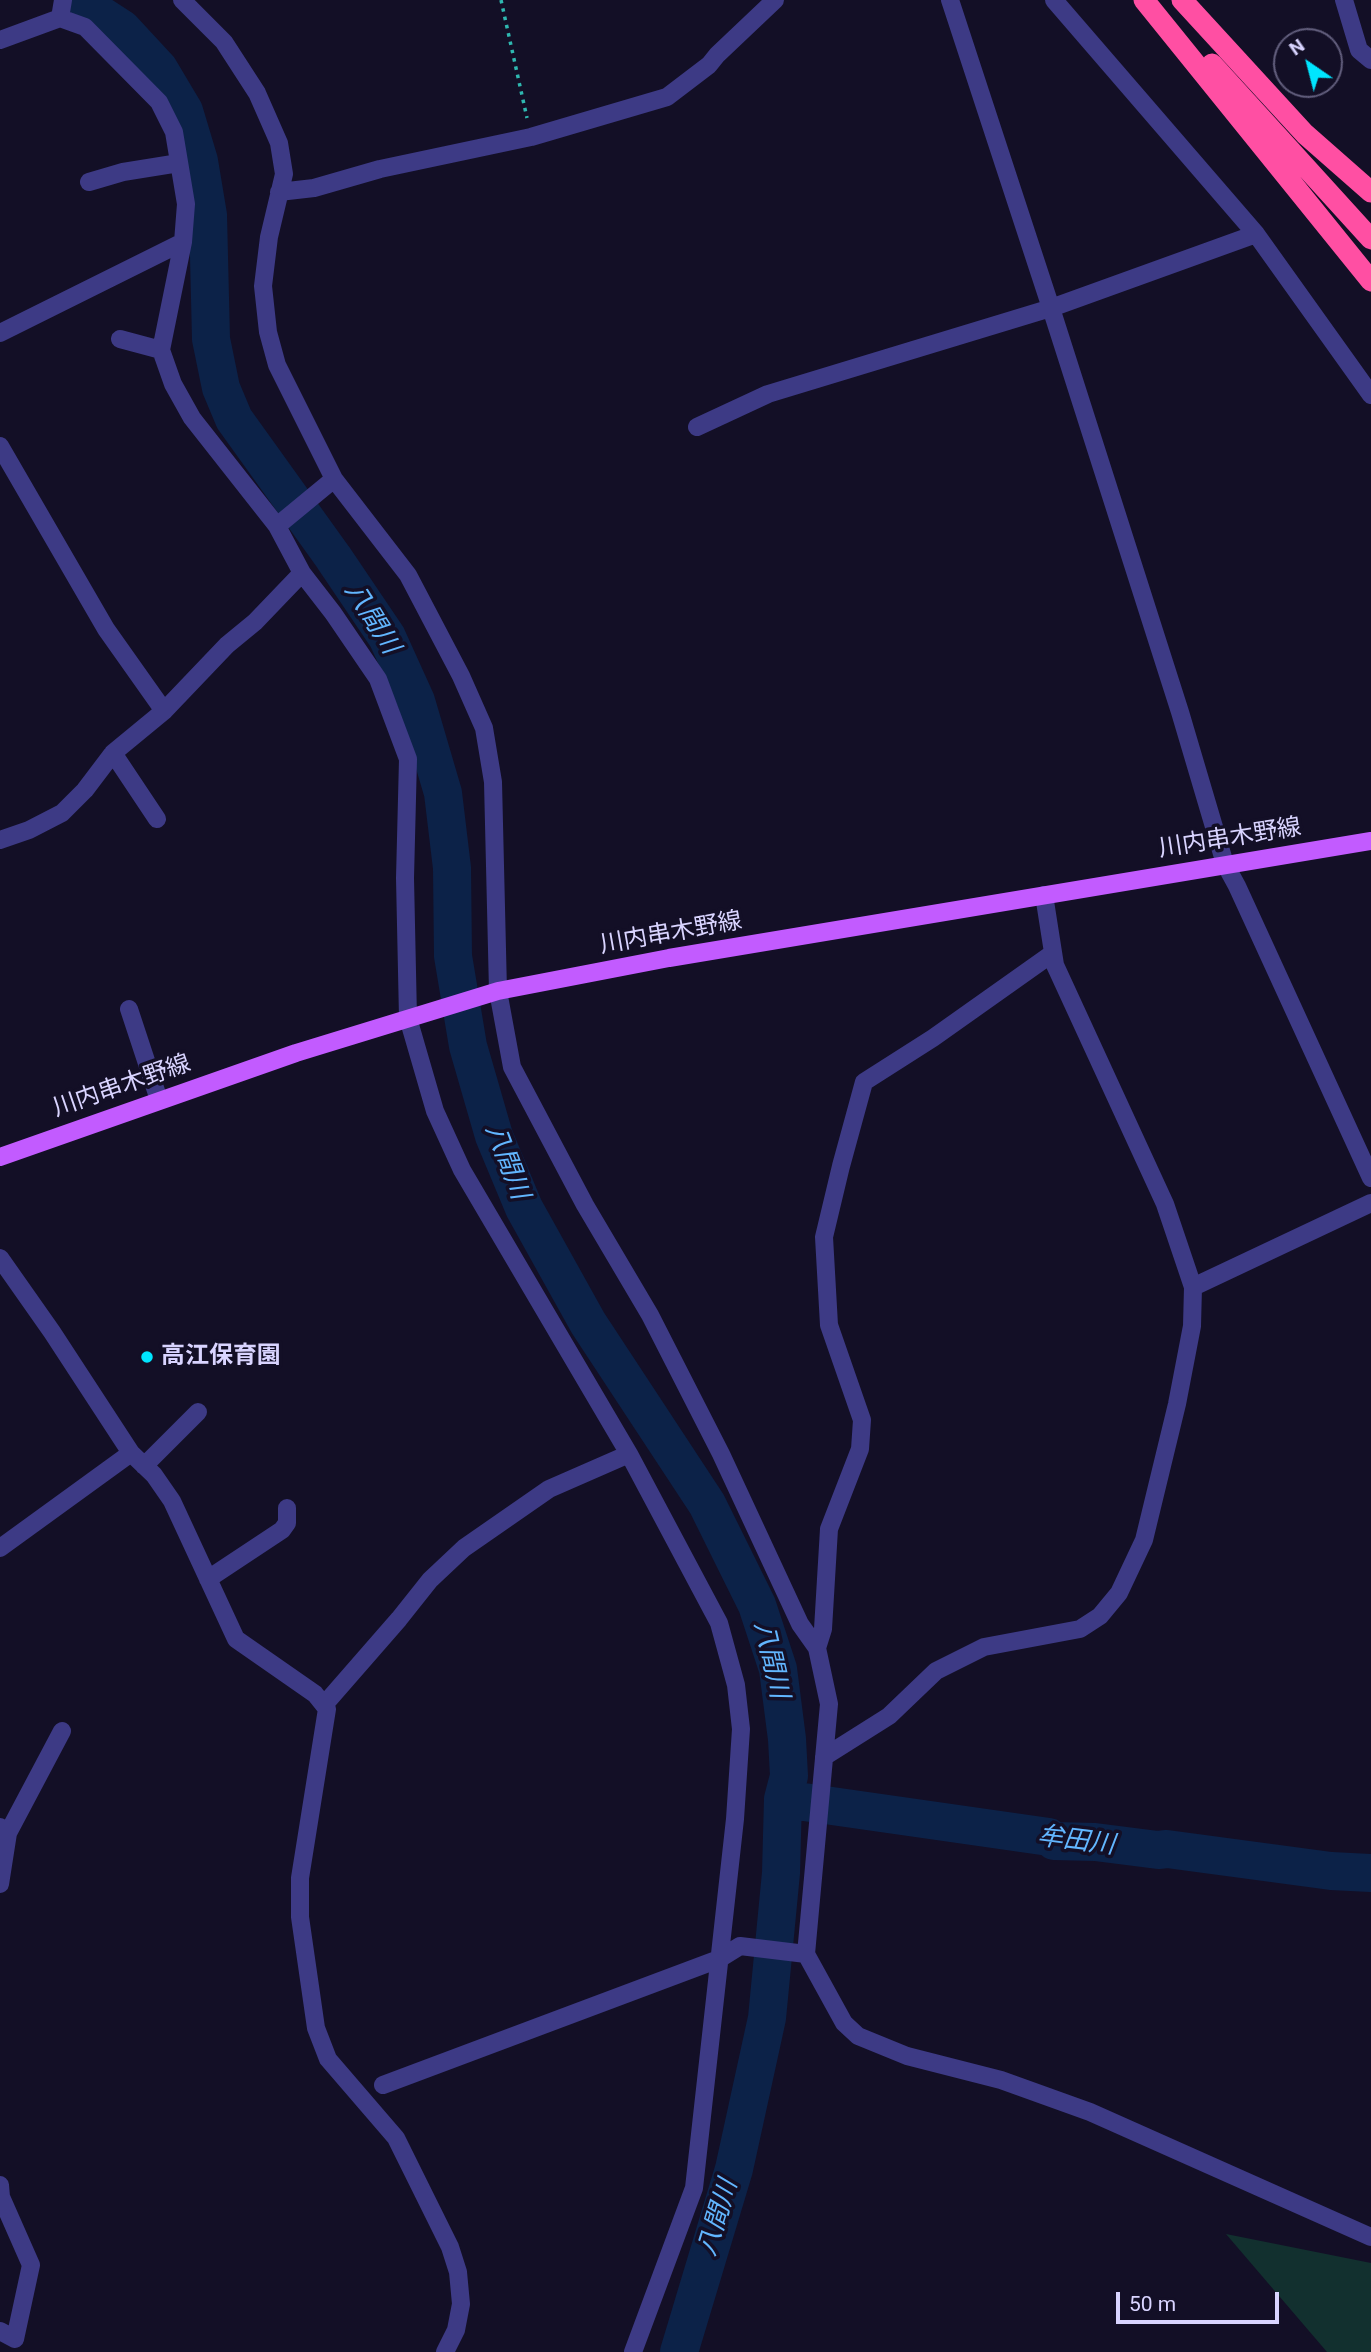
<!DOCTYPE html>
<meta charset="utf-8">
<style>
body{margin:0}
#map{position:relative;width:1371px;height:2352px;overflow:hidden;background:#130f26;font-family:Roboto,sans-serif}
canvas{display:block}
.north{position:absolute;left:1273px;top:28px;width:70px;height:70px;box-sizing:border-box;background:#130f26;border:2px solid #625e7d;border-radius:50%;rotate:325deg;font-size:19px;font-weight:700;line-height:28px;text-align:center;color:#d9d4ff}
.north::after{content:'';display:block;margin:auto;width:24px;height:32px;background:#00e5ff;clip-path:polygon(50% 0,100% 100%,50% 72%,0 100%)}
.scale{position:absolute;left:1116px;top:2292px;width:163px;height:32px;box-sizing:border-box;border:4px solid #d9d4ff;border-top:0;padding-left:9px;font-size:21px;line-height:24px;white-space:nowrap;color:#d9d4ff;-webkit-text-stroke:5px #130f26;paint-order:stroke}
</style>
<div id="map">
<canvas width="1371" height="2352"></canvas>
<div class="north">N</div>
<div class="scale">50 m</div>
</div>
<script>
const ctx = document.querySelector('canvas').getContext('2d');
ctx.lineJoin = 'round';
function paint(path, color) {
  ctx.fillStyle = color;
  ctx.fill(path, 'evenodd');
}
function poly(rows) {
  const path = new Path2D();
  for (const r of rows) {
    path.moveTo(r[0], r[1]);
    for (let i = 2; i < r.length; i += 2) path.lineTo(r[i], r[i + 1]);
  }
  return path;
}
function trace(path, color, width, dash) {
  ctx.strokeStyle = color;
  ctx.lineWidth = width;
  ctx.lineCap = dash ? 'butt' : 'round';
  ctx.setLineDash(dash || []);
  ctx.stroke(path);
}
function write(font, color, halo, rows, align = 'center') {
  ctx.font = font + ' Roboto,"Noto Sans JP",sans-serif';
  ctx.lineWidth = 7;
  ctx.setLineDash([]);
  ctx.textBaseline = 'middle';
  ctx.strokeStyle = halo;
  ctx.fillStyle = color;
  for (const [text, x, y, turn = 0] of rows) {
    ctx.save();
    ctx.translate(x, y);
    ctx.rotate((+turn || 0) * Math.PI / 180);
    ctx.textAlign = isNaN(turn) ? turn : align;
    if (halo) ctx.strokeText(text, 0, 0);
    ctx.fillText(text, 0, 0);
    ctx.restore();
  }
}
paint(poly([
 [1226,2234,1371,2263,1371,2352,1327,2352]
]), '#12302f');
trace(poly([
 [85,0,96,12,122,29,159,69,184,111,199,161,208,215,211,339,221,388,234,419,333,557,387,637,416,701,443,793,452,868,453,956,468,1046,494,1136,524,1208,588,1323,707,1504,757,1605,778,1669,787,1739,789,1776,783,1799,781,1873,767,2018,734,2169,679,2352],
 [783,1799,1049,1837,1054,1841,1095,1842,1158,1850,1167,1849,1331,1871,1371,1873]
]), '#0c2248', 38);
trace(poly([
 [501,0,527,118]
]), '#2fb8b0', 3.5, [3.5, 5]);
trace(poly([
 [182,0,224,42,257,93,279,143,284,174,269,237,263,286,268,332,277,365,334,479,408,575,461,676,484,728,493,782,498,991,512,1067,585,1205,650,1315,721,1454,800,1624,817,1648,829,1704,806,1954,844,2023,858,2036,907,2056,1001,2080,1090,2112,1371,2237],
 [950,0,1051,308,1180,712,1225,864,1237,886,1371,1178],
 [1054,0,1256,234,1371,395],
 [1344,0,1359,50,1371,60],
 [60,18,63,0],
 [0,40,60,18,85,27,159,102,174,132,186,204,183,242,161,350,173,384,192,418,277,526,302,573,333,613,378,679,408,759,405,878,408,1018,435,1111,462,1170,629,1454,719,1623,736,1685,741,1729,735,1819,694,2188,633,2352],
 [89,182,123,172,179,163],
 [279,192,314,188,380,169,531,137,667,97,709,65,717,55,775,0],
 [0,333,183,242],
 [120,339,161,350],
 [697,427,768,394,1051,308,1256,234],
 [0,446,106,629,164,711],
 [277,526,334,479],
 [113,753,157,819],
 [0,840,29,830,62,813,85,790,113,753,164,711,227,645,255,622,302,573],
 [129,1009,159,1100],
 [0,1258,52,1332,131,1453,154,1475,172,1501,236,1639,315,1694,327,1709,300,1878,300,1917,316,2028,328,2059,396,2138,450,2247,458,2272,461,2304,456,2330,445,2352],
 [1193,1287,1371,1203],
 [144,1466,198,1412],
 [0,1548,131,1453],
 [208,1579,282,1530,287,1523,287,1508],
 [817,1648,823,1629,829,1529,860,1449,862,1420,829,1325,824,1237,841,1166,864,1082,933,1038,1053,953],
 [324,1705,399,1619,430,1580,464,1548,549,1489,629,1454],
 [824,1757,889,1716,936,1671,984,1647,1080,1629,1100,1616,1119,1593,1144,1540,1177,1404,1192,1326,1193,1287,1165,1204,1055,965,1044,895],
 [0,1827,8,1833,0,1884],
 [8,1833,62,1731],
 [383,2085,719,1959,740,1946,806,1954],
 [0,2185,1,2197,31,2265,15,2339,0,2331]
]), '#3d3a85', 18);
trace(poly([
 [0,1157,296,1053,498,991,669,958,1371,841]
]), '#c25bff', 18);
trace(poly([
 [1144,0,1371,281],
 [1182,0,1305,134,1371,192],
 [1212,64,1371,239]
]), '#ff4fa3', 21);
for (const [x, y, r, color] of [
 [147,1357,7,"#00e5ff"]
]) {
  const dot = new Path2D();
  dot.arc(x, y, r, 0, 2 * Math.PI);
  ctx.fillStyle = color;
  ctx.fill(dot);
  trace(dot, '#130f26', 2.5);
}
write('24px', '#d9d4ff', '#130f26', [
 ["川内串木野線",1230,839,-9],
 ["川内串木野線",671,934,-10],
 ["川内串木野線",122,1087,-19]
]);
write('bold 24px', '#d9d4ff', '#130f26', [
 ["高江保育園",161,1357]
], 'left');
write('italic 26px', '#62b6ff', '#130f26', [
 ["八間川",371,619,58],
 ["八間川",506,1162,69],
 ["八間川",770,1660,77],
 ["牟田川",1076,1842,7],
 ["八間川",719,2218,-73]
]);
</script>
